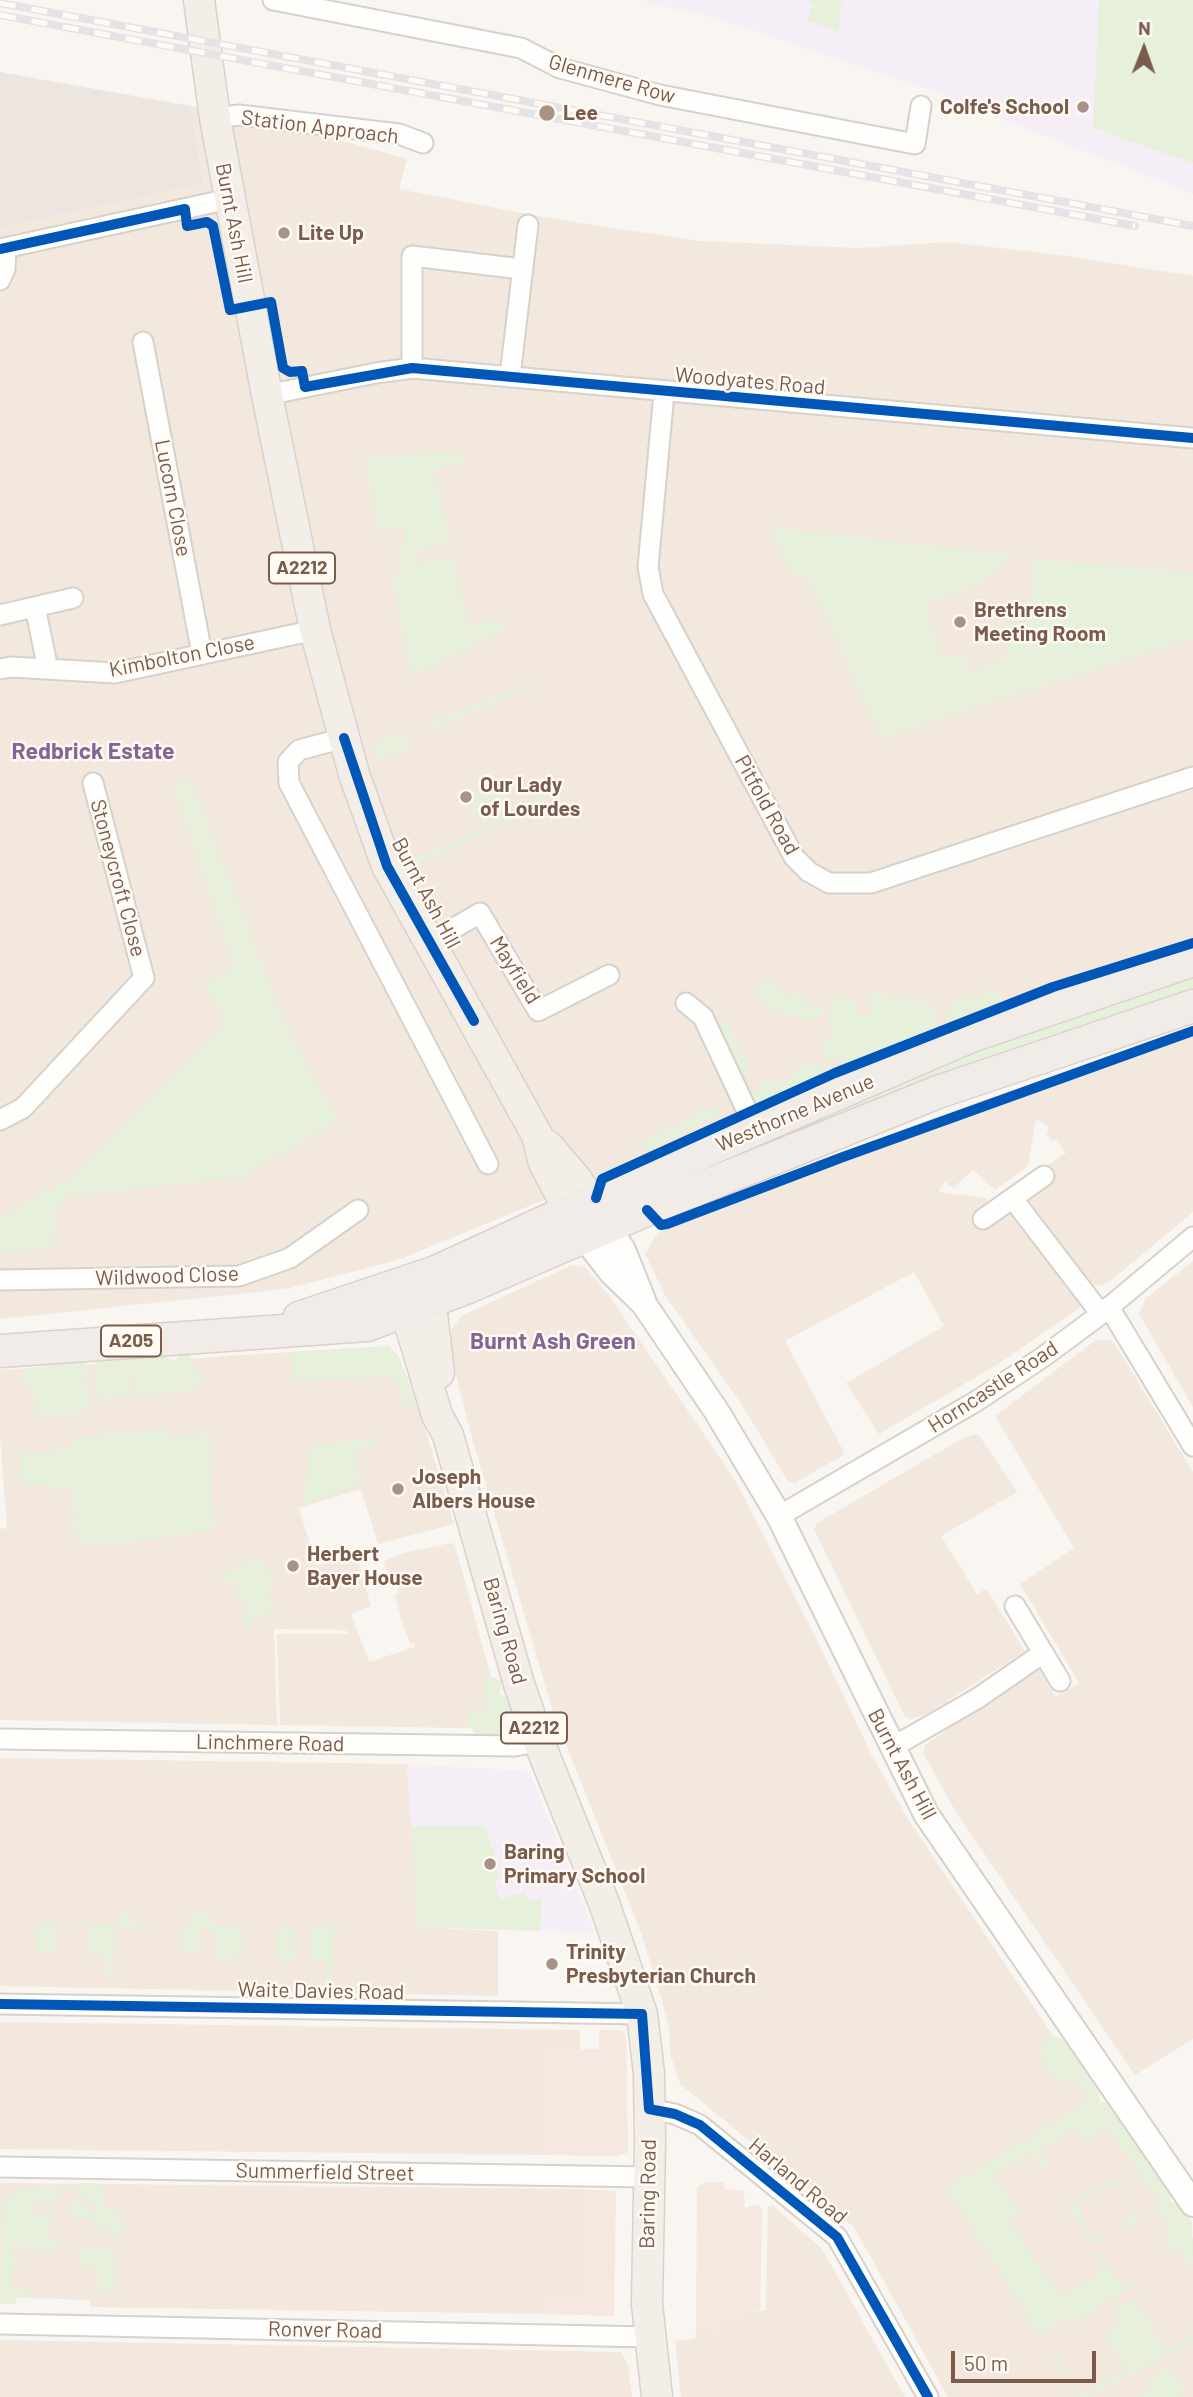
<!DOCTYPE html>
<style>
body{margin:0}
#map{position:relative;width:1193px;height:2397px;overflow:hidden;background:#f9f5f0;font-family:Barlow,sans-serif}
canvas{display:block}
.north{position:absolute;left:1109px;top:14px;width:70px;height:70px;-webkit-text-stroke:5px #fffaf3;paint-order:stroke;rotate:1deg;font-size:19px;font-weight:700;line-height:28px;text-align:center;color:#7a5c4d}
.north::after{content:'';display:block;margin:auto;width:24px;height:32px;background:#7a5c4d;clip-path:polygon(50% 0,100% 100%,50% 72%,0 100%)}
.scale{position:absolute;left:951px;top:2351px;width:145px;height:32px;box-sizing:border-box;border:4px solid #7a5c4d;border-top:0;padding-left:9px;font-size:21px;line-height:24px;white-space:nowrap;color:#7a5c4d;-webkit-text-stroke:5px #fffaf3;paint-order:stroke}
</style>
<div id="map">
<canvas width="1193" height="2397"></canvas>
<div class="north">N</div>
<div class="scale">50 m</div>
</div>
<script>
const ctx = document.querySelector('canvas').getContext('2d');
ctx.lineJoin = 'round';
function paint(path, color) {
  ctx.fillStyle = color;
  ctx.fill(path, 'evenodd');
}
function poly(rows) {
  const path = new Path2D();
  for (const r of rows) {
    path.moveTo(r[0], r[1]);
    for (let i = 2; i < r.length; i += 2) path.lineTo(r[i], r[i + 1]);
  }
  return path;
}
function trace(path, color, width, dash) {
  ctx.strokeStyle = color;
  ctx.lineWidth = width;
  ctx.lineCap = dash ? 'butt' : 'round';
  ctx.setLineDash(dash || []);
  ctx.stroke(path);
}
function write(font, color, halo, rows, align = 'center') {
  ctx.font = font + ' Barlow,sans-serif';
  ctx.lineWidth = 5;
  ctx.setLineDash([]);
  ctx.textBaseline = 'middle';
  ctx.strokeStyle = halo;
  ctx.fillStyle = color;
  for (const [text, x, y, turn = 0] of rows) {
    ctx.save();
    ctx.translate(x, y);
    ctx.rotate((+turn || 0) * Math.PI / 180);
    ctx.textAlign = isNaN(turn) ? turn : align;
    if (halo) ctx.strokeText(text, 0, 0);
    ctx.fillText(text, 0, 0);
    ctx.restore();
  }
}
paint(poly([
 [190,106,293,127,407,159,399,189,548,218,699,241,859,248,947,242,1061,255,1193,276,1193,944,969,1025,398,1260,286,1289,0,1319,0,228,203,184],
 [1193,1029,1193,1212,1109,1282,1102,1286,1092,1285,1024,1204,1028,1178,1066,1153,1056,1139,1053,1141,1046,1134,1049,1128,1036,1118,1028,1166,995,1190,973,1170,953,1188,945,1182,938,1192,986,1198,992,1206,1003,1201,1085,1304,1000,1363,879,1434,846,1383,944,1326,914,1272,785,1341,845,1454,795,1483,787,1480,744,1408,665,1295,645,1254,659,1231,721,1199,955,1110],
 [1193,1261,1193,1407,1139,1314,1145,1299],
 [572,1265,585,1267,610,1297,735,1480,820,1646,871,1754,911,1824,1092,2094,1193,2238,1193,2397,948,2397,854,2227,680,2084,670,2053,669,2027,662,2001,641,1932,554,1715,470,1431,450,1350,452,1328,463,1315],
 [1096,1340,1109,1340,1115,1344,1193,1472,1193,2039,1135,2075,956,1812,923,1753,925,1745,1033,1668,1039,1668,1055,1697,1079,1683,1020,1584,1074,1548,995,1416],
 [389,1346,399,1357,421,1415,454,1524,378,1544,361,1489,299,1508,316,1565,356,1554,371,1606,351,1614,369,1662,415,1647,414,1643,410,1644,401,1619,395,1595,399,1593,395,1580,390,1580,383,1561,403,1553,451,1543,455,1545,500,1710,477,1725,465,1728,280,1725,277,1634,348,1634,345,1630,274,1629,277,1725,0,1720,0,1529,7,1528,0,1437,0,1370],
 [978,1434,1017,1492,941,1536,977,1594,986,1589,1025,1651,927,1714,911,1719,905,1717,814,1529,817,1523,965,1437],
 [0,1758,407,1764,418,1927,498,1931,498,1996,0,1986],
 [0,2022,580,2030,580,2050,545,2050,543,2155,0,2149],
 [0,2183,579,2189,579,2297,542,2296,542,2314,91,2307,90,2300,29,2298,16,2298,15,2304,0,2304],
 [772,2205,822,2249,905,2397,681,2397,675,2341,695,2339,696,2329,721,2331,722,2324,741,2313,766,2310,768,2206],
 [0,2340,621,2352,628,2365,632,2397,0,2397]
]), '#f2e8de');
paint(poly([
 [599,2030,621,2030,626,2035,628,2152,619,2156,543,2155,545,2050,599,2049],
 [707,2182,724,2182,724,2189,744,2191,745,2208,759,2204,762,2212,760,2310,741,2313,740,2324,722,2324,722,2331,696,2329,697,2187],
 [579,2189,616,2191,614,2316,542,2314,542,2296,579,2296]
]), '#f6e8e1');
paint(poly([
 [0,72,190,106,203,184,0,228]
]), '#ede5e0');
paint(poly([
 [646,0,1193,0,1193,194,923,88,758,32,696,13,647,3],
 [407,1764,529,1771,595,1933,418,1927]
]), '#f6eef6');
paint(poly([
 [807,0,849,0,841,1,839,32,807,20,813,4],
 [1099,0,1193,0,1193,163,1093,128],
 [461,451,464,464,434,470,450,542,415,551,419,564,453,557,468,625,500,619,503,631,412,675,391,577,401,568,397,549,406,542,401,527,379,530,364,458],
 [769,527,1013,555,977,585,925,604,944,658,965,655,971,673,1007,656,1005,644,1013,640,1013,634,1009,628,999,630,1000,626,1015,621,1015,635,1024,645,1028,644,1034,559,1193,573,1193,638,881,738,806,574,793,576],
 [530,684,537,686,437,727,427,723],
 [405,731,412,747,376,760,371,745],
 [191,780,286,1026,338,1121,240,1177,69,1196,55,1209,53,1246,0,1254,0,1218,73,1177,226,1024,205,984,235,967,173,786],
 [557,780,560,784,512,820,413,867,410,861,509,817],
 [500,783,508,800,506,810,480,824,468,795],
 [1193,972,1193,992,665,1187,661,1179,965,1053],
 [767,981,777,985,787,998,797,992,808,1006,821,1004,825,1014,810,1021,772,1009,754,993,760,982],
 [989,989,1002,997,1003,1004,976,1010,972,1007,967,1009,966,1017,971,1021,856,1071,846,1066,844,1060,827,1061,820,1053,824,1050,824,1039,834,1037,828,1022,834,999,841,996,851,997,862,1017,870,1013,869,1003,874,994,877,992,896,998,905,995,910,1003,924,1001,932,1006,937,1017,936,1024,943,1028,955,1001,967,994,973,1000,978,1000],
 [727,1020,749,1069,739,1074,713,1025],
 [815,1062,821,1068,833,1071,836,1078,785,1102,782,1094,756,1104,753,1102,750,1094,763,1089,761,1080,775,1079,785,1083,800,1066,812,1065],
 [715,1106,720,1114,647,1151,638,1144],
 [389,1346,399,1357,418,1406,402,1407,401,1390,391,1376,293,1382,292,1352],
 [189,1351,192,1366,202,1377,191,1391,135,1395,132,1375,128,1378,130,1396,97,1398,94,1357,157,1352,177,1363,178,1352],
 [85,1359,87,1369,84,1381,89,1389,89,1407,71,1417,73,1437,169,1429,170,1436,209,1434,214,1530,130,1542,78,1542,78,1532,73,1532,72,1519,76,1518,70,1486,54,1488,54,1493,43,1484,22,1486,19,1454,72,1449,68,1414,36,1415,34,1396,24,1383,23,1368,46,1367,46,1361],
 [373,1439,376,1444,355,1450,359,1484,310,1501,309,1505,303,1507,311,1445],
 [254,1559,267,1565,274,1582,271,1584,273,1589,268,1591,273,1608,267,1616,260,1618,254,1614,248,1631,243,1622,247,1609,243,1598,237,1593,234,1579,225,1585,221,1581,223,1575],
 [489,1677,501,1680,501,1690,498,1693,508,1698,521,1721,506,1734,477,1736,468,1724,468,1715,470,1710,490,1710,482,1683,482,1679],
 [411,1826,484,1826,500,1869,497,1871,500,1878,494,1881,501,1899,525,1892,528,1902,542,1898,540,1931,418,1927],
 [199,1911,213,1916,212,1923,215,1926,242,1926,242,1956,217,1960,217,1932,210,1935,208,1930,199,1930,199,1951,182,1951,182,1927,189,1927,189,1916],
 [128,1912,132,1920,148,1926,133,1932,127,1931,133,1927,114,1928,113,1979,106,1979,106,1955,88,1955,89,1927,69,1924,117,1923,122,1914],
 [37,1923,54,1923,54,1952,37,1952],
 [325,1924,346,1924,347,1928,333,1928,333,1992,325,1991,326,1962,310,1962,310,1927,324,1928],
 [277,1927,293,1927,294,1961,277,1961],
 [1052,2036,1060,2037,1086,2066,1100,2095,1099,2101,1106,2103,1143,2151,1147,2164,1169,2190,1171,2202,1182,2206,1192,2222,1193,2263,1185,2263,1181,2248,1174,2249,1166,2242,1168,2226,1158,2211,1161,2203,1110,2132,1107,2129,1085,2142,1075,2127,1040,2150,1049,2164,1041,2169,1031,2152,994,2175,1017,2210,1010,2222,1060,2297,1106,2269,1095,2253,1100,2251,1120,2285,1128,2284,1128,2288,1114,2299,1103,2300,1099,2307,1082,2318,1075,2321,1067,2318,1040,2335,947,2188,1088,2102,1086,2092,1078,2084,1072,2081,1064,2083,1046,2074,1043,2054,1039,2047],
 [1112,2178,1118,2181,1141,2218,1123,2229,1119,2224,1137,2213,1113,2181,1076,2205,1086,2221,1082,2224,1091,2239,1098,2235,1102,2241,1092,2245,1069,2210,1069,2204],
 [79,2183,97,2183,101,2188,104,2208,115,2210,120,2223,128,2228,121,2238,116,2238,107,2228,95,2227,93,2217,78,2220,73,2216,70,2212,72,2202,86,2203,93,2213,97,2213,94,2203,75,2192],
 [24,2186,31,2190,42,2186,65,2186,58,2191,61,2199,58,2201,46,2202,38,2198,35,2206,31,2207,31,2214,39,2216,50,2212,53,2223,44,2229,50,2234,50,2242,56,2240,56,2245,54,2252,50,2252,48,2247,38,2252,29,2249,27,2244,8,2248,18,2255,13,2268,13,2286,8,2289,29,2290,29,2298,16,2298,15,2304,0,2304,3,2198,9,2193,13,2198,15,2191],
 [78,2248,115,2248,114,2290,98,2290,98,2267,82,2267],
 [1136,2297,1164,2349,1170,2349,1193,2335,1193,2341,1090,2397,1078,2397,1053,2356,1056,2354,1083,2395,1100,2382,1127,2370,1104,2334,1122,2322,1114,2309],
 [1171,2366,1185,2392,1177,2397,1139,2397,1153,2389,1147,2379]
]), '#e7f0db');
const minor = poly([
 [273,0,521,48,560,68,660,95,915,144,921,106],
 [215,118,239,115,399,134,423,143],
 [0,249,229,199],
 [0,280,5,269,6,249],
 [143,342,202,654],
 [412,368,412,256,522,269],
 [510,376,528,225],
 [664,393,648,567,653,594,794,857,809,872,829,883,871,883,1193,777],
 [267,395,376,373,412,368,1193,438],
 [35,607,48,669],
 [0,615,73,598],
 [0,669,11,667,115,673,315,630],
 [344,738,299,750,288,762,289,783,488,1164],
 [430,942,480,913,538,1011,609,975],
 [686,1003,703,1017,756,1130],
 [0,1120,23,1108,144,978,93,783],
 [1013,1199,1101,1314],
 [983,1219,1044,1176],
 [0,1280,239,1276,290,1258,358,1210],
 [1109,1307,1193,1446],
 [779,1516,975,1402,1043,1357,1101,1314,1193,1237],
 [1015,1606,1060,1681],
 [0,1739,515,1746,539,1742],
 [891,1748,978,1698,1043,1653],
 [0,2004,642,2014],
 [649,2109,675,2114,700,2125,837,2237,928,2397],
 [0,2167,650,2177],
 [0,2324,650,2337]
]);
const tertiary = poly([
 [608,1227,623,1250,643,1300],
 [584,1237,611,1272,644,1304,717,1412,779,1516,926,1814,1193,2204]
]);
const primary = poly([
 [199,0,215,118,267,395,315,630,354,774,387,866,537,1135,544,1163,580,1231],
 [548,1146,577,1180,604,1221],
 [410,1285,429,1303,432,1313,439,1373],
 [403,1288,401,1296,417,1348,437,1415,448,1435,519,1684,539,1742,604,1903,642,2014,649,2073,650,2142,647,2304,657,2397]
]);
const trunk = poly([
 [299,1318,436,1272,619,1188,971,1036,1193,960],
 [0,1351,367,1325,468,1287,653,1207,938,1092,1193,1006]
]);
trace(minor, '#d7d1cb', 23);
trace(tertiary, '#d7d1cb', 28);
trace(primary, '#dad1cc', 33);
trace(trunk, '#dad1cc', 35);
trace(minor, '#fefefd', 19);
trace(tertiary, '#fefefd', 24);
trace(primary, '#f3eee8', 30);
trace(trunk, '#f2ece8', 32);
const rail = poly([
 [0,3,1193,226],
 [0,15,1135,226]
]);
trace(rail, '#e6e3e7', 8);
trace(rail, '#fffaf3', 5, [16]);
trace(poly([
 [0,249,185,209,187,226,207,222,213,226,230,310,271,302,283,368,290,372,302,371,305,387,412,368,1193,438],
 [344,738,387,866,474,1021],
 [596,1198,602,1179,835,1073,1053,987,1193,943],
 [647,1210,661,1225,667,1224,843,1157,1193,1031],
 [0,2004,642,2014,649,2109,675,2114,700,2125,837,2237,928,2397]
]), '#0057b8', 10);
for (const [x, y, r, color] of [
 [1083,107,7,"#a69286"],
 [547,113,9,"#a69286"],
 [284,233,7,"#a69286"],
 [960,622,7,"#a69286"],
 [466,797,7,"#a69286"],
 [398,1489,7,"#a69286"],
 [293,1566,7,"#a69286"],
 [490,1864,7,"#a69286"],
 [552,1964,7,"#a69286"]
]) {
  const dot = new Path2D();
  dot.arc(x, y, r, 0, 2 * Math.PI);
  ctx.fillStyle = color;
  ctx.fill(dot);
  trace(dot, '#fffaf3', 2.5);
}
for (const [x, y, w] of [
 [302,568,66],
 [131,1341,60],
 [534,1728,66]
]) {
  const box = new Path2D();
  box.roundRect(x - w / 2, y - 15.5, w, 31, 5);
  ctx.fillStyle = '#fffaf3';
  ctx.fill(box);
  trace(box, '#7a5c4d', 2);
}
write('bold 19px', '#7a5c4d', null, [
 ["A2212",302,568],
 ["A205",131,1341],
 ["A2212",534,1728]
]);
write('21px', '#7a5c4d', '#fffaf3', [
 ["Glenmere Row",612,79,16],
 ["Station Approach",320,127,7],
 ["Burnt Ash Hill",234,223,79],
 ["Woodyates Road",750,381,5],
 ["Lucorn Close",173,498,79],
 ["Kimbolton Close",182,656,-11],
 ["Pitfold Road",767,805,61],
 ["Stoneycroft Close",118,878,75],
 ["Burnt Ash Hill",426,893,62],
 ["Mayfield",515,970,58],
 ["Westhorne Avenue",795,1113,-23],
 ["Wildwood Close",167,1276,-2],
 ["Horncastle Road",993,1387,-33],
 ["Baring Road",505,1631,74],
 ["Linchmere Road",270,1743,1],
 ["Burnt Ash Hill",902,1764,62],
 ["Waite Davies Road",321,1991,1],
 ["Summerfield Street",325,2172,1],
 ["Harland Road",798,2181,40],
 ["Baring Road",648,2194,-89],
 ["Ronver Road",325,2330,1]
]);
write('bold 21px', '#7a5c4d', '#fffaf3', [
 ["Colfe's School",1069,107,"right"],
 ["Lee",563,113],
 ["Lite Up",298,233],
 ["Brethrens",974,610],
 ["Meeting Room",974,634],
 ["Our Lady",480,785],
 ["of Lourdes",480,809],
 ["Joseph",412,1477],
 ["Albers House",412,1501],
 ["Herbert",307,1554],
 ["Bayer House",307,1578],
 ["Baring",504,1852],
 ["Primary School",504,1876],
 ["Trinity",566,1952],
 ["Presbyterian Church",566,1976]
], 'left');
write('bold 23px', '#846695', '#fffaf3', [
 ["Redbrick Estate",93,751],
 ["Burnt Ash Green",553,1341]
]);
</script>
